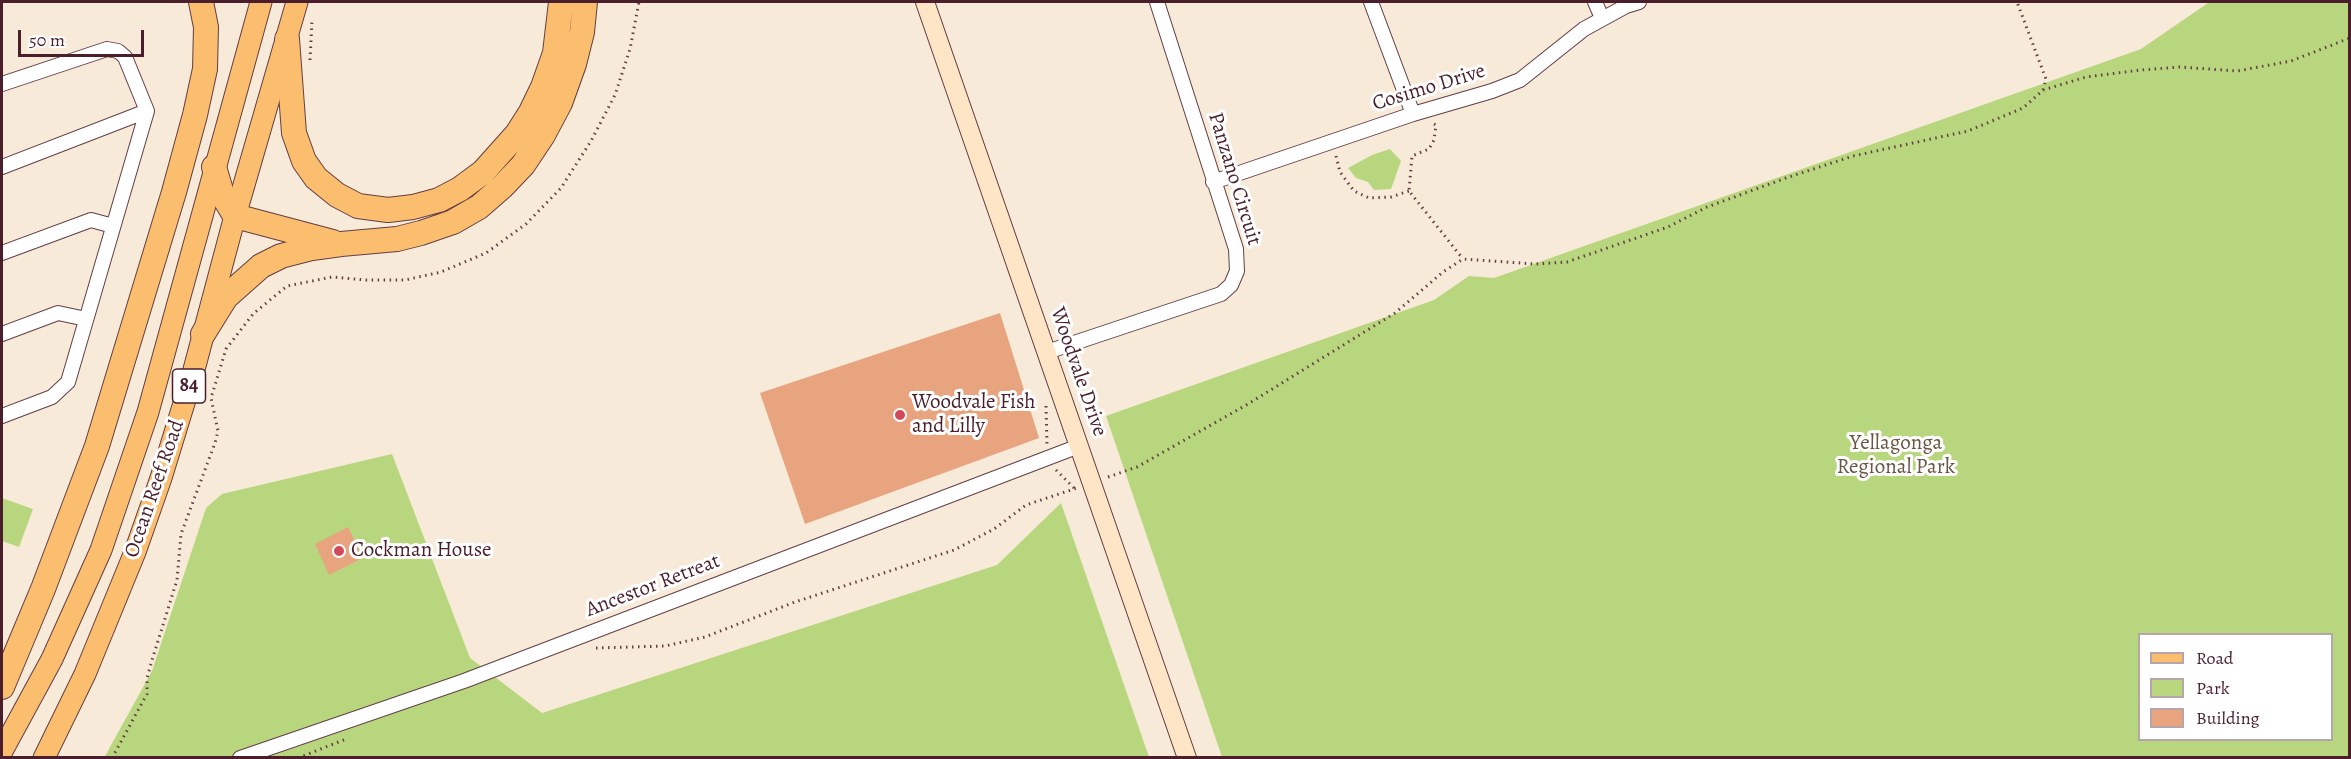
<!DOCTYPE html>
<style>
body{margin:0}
#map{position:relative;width:2351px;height:759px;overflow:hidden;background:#f7ead8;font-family:Alegreya,serif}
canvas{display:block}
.frame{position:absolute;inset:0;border:3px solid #4a1f2b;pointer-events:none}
.legend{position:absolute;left:2138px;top:633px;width:195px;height:108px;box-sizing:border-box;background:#fff;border:2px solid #b7a5aa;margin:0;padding:8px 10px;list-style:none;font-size:18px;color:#4a1f2b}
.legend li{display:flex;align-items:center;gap:12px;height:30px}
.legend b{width:30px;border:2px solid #b7a5aa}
.scale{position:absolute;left:18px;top:30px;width:126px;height:27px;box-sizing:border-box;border:3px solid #4a1f2b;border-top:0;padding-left:8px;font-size:18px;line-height:21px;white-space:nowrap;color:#4a1f2b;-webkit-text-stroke:4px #fff;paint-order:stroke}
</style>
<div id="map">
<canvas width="2351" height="759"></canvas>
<div class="frame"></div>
<ul class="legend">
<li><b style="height:8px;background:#fabe6e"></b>Road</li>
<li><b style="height:16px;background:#b8d67d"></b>Park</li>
<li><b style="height:16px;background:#e8a47e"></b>Building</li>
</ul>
<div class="scale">50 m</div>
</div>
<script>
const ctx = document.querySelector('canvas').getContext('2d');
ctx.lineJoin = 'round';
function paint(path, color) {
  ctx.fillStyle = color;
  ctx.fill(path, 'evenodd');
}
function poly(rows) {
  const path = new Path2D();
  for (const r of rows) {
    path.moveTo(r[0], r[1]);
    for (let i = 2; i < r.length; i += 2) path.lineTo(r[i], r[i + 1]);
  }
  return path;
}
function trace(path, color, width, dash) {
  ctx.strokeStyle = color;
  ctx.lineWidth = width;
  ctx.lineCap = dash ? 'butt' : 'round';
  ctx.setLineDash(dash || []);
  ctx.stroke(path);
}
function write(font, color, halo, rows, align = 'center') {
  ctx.font = font + ' Alegreya,serif';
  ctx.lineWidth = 6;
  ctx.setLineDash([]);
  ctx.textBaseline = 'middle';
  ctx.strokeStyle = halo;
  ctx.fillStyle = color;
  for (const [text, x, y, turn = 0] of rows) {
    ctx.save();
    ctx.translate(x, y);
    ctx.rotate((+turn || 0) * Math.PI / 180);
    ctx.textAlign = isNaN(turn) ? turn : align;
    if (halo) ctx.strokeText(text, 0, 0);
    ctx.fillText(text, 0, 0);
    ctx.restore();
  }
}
paint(poly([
 [2217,2,2349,2,2349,757,1222,757,1106,416,1434,300,1469,276,1494,278,2141,49,2208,3],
 [2332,634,2332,740,2140,740,2140,634],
 [1390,149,1401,161,1391,189,1374,190,1368,182,1356,178,1348,168,1372,155],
 [392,454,470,658,542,713,997,565,1061,503,1149,757,104,758,152,671,206,508,222,494],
 [2,498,33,509,19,547,2,541]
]), '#b8d67d');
paint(poly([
 [1000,313,1039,438,805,524,760,393],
 [348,527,363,558,329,575,315,544]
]), '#e8a47e');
const street = poly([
 [1371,2,1413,114],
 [1595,2,1602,18],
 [2,84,107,49,118,51,125,57,147,111,2,167],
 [1213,182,1413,114,1492,91,1520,80,1584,29,1626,6,1639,2],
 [2,253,91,220,113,226],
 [2,334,58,313,86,319],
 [1047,352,1221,294,1231,285,1237,271,1236,249,1157,2],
 [2,416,52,397,68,382,147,111],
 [240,758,464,681,1079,446]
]);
const secondary = poly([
 [925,2,1187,758]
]);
const primary = poly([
 [2,751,52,659,101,550,148,412,261,2],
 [44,758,85,674,135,552,161,478,192,377,235,216,297,2]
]);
const highway = poly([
 [287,39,294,133,304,161,316,178,337,195,358,206,388,210,413,207,439,200,460,189,483,172,517,134,531,112,543,87,555,53,561,2],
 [214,167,222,194,235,216,333,242],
 [203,334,226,297,261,266,281,256,312,248,341,244,397,239,421,233,453,222,479,207,502,187,523,165,543,135,560,103,574,64,582,32,585,2],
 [2,687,43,589,97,446,174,192,195,115,205,69,206,27,201,2]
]);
trace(street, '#643d45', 16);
trace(secondary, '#643d45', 20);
trace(primary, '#643d45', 23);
trace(highway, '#643d45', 26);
trace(poly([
 [310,60,312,21],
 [2043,90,2086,77,2141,70,2180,67,2237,71,2291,61,2350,38],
 [1434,124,1436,125,1434,140,1429,149,1412,156,1409,191,1463,259],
 [1336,156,1340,172,1354,191,1369,198,1391,197,1409,191],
 [1046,406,1047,444],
 [1056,470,1074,488],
 [1108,477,1137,467,1248,404,1395,313,1443,272,1463,259,1535,264,1567,262,1668,227,1707,207,1786,178,1853,156,1968,131,2023,108,2043,90,2046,79,2017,2],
 [596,648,665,646,705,637,795,602,954,550,994,529,1026,505,1077,488],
 [112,758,147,694,147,678,153,657,177,580,181,534,215,443,218,431,211,398,226,349,253,314,287,286,332,277,366,280,405,280,441,272,486,253,526,224,561,188,591,141,615,95,630,49,639,2],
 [298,758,346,739]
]), '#643d45', 3, [1.5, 4.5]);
trace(street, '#fff', 14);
trace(secondary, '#fde5c5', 18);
trace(primary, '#fabe6e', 21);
trace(highway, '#fabe6e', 24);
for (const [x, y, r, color] of [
 [900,415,6,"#d1495b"],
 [339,551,6,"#d1495b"]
]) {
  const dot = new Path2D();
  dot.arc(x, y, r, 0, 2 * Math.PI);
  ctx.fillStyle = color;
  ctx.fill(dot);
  trace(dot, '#fff', 2);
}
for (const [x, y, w] of [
 [189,386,33]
]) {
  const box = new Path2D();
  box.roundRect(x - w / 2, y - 17, w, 34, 4.5);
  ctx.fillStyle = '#fff';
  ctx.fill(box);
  trace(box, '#4a1f2b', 1.5);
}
write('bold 20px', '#4a1f2b', null, [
 ["84",189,386]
]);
write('21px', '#4a1f2b', '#fff', [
 ["Cosimo Drive",1429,88,-17],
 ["Panzano Circuit",1234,179,73],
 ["Woodvale Drive",1078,372,71],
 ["Ocean Reef Road",155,489,-71],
 ["Ancestor Retreat",653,586,-21]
]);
write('21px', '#4a1f2b', '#fff', [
 ["Woodvale Fish",912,403],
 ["and Lilly",912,427],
 ["Cockman House",351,551]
], 'left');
write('21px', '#6b5644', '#fff', [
 ["Yellagonga",1896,444],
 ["Regional Park",1896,468]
]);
</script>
